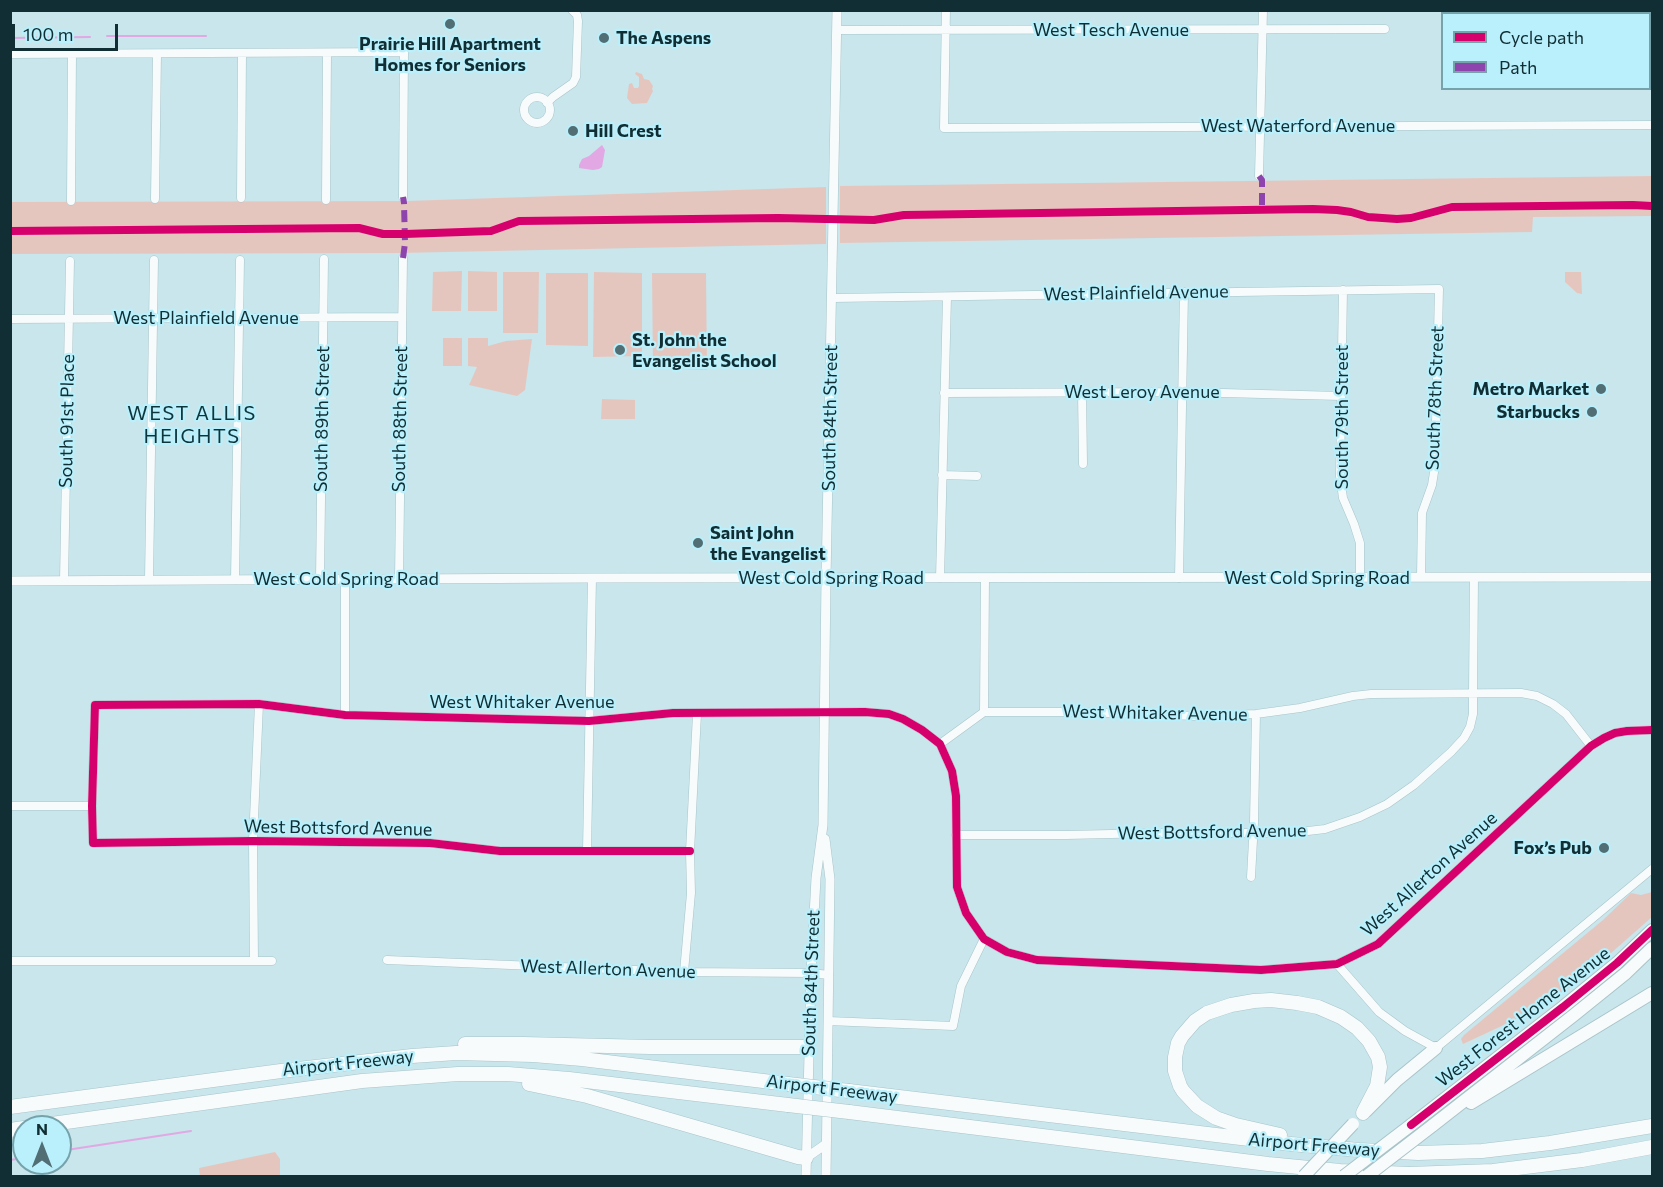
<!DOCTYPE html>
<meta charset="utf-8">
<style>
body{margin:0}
#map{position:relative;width:1663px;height:1187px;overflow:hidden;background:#c8e6ec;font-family:Commissioner,sans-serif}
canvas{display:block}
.frame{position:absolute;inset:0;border:12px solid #112e34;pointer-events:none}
.legend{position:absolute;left:1441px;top:12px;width:210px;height:78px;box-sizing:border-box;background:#b9f0fb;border:2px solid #76a2ab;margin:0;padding:8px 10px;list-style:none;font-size:18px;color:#112e34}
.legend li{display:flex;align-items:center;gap:12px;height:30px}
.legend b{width:30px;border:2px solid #76a2ab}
.north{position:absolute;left:12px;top:1115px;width:60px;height:60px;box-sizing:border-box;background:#b9f0fb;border:2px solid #76a2ab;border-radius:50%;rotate:0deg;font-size:16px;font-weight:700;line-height:24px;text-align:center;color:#112e34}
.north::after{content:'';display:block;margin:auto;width:21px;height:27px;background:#516e74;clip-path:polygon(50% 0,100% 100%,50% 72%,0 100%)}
.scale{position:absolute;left:12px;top:24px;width:106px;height:27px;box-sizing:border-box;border:3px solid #112e34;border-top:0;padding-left:8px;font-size:18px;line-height:21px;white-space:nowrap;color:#112e34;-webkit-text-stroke:4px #b9f0fb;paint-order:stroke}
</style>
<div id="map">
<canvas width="1663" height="1187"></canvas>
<div class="frame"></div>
<ul class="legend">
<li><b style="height:8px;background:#d6006c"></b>Cycle path</li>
<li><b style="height:8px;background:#8e44ad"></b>Path</li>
</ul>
<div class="north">N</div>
<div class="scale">100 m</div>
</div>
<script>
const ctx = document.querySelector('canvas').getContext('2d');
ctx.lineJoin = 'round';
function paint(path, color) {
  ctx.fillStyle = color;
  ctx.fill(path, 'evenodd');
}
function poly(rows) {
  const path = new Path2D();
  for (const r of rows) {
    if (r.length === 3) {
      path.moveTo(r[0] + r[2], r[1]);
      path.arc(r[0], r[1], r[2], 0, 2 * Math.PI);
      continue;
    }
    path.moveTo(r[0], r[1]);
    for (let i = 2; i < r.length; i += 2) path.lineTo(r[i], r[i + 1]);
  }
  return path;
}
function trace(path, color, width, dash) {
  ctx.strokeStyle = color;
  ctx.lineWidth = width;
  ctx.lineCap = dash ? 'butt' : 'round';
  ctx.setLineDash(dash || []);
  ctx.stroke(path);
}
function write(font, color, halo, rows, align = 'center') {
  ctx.font = font + ' Commissioner,sans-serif';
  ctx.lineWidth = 4.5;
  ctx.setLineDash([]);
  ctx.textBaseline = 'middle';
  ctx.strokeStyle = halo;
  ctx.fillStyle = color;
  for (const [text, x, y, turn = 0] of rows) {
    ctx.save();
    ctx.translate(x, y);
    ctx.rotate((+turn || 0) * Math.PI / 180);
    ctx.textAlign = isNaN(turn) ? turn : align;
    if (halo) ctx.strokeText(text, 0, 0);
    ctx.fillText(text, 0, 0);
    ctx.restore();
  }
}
paint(poly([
 [636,72,642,74,644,79,649,80,653,86,652,89,653,91,647,103,632,104,627,98,629,84,632,83,634,88,638,88,639,86,639,77,635,74],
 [1652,176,1652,216,1533,217,1532,232,840,243,840,186],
 [826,187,826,244,399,253,11,254,10,202,407,201],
 [462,271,461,311,432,311,433,272],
 [468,271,497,272,497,311,468,311],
 [503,272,539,272,538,333,503,333],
 [594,272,642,273,642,356,593,357],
 [1565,272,1581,272,1582,294,1577,293,1565,282],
 [546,273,588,273,588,346,546,345],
 [652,273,706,273,707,370,653,368],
 [443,338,462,338,462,366,443,366],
 [468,338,488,338,488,346,506,341,532,339,525,390,517,396,469,385,477,367,468,366],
 [602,399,635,400,635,419,601,419],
 [1652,892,1652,917,1577,983,1523,1016,1463,1044,1461,1039,1464,1035,1603,920,1631,893,1641,895],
 [275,1152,280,1159,280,1176,200,1176,199,1168]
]), '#e5c6bf');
paint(poly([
 [602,145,605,150,602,167,599,169,593,170,579,168,579,165,582,159,589,156]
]), '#e1a8e4');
trace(poly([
 [107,36,206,36],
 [10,38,90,37],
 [60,1151,191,1131],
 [10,1160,24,1158]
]), '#e1a8e4', 2);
const minor = poly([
 [946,10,944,128,1652,125],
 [837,30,1385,29],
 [10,54,404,52,403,197],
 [537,110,13],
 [547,103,553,97,573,83,576,77,578,21,577,15,572,10],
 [1259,176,1263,10],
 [241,198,242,53],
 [155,199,157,54],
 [326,200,327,53],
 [71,201,72,54],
 [1343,290,1340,476,1343,498,1354,524,1360,543,1360,577],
 [833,298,1439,289,1435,466,1432,485,1422,513,1421,577],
 [10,319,401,317],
 [1082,392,1083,464],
 [944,393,1183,392,1341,396],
 [942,475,977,476],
 [940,578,947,297],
 [1179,578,1184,292],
 [149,579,154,260],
 [320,579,324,259],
 [399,579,403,258],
 [64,580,70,261],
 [235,580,240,260],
 [984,712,1080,712,1196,716,1256,714,1300,708,1353,696,1371,694,1521,693,1537,696,1553,704,1566,714,1591,746],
 [345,715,345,579],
 [940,744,984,712,985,578],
 [10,806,92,806],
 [956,835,1066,835,1156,833,1291,833,1325,829,1360,817,1387,804,1414,785,1451,752,1464,738,1470,727,1473,714,1473,694,1474,578],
 [587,851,592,578],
 [690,851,500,851,430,843,253,841,93,843,92,806,95,705,259,704,345,715,589,721,673,713,865,712,889,714,903,719,922,730,940,744,952,771,956,796,957,887,966,913,984,939,1007,952,1037,960,1261,970,1337,964,1378,944,1591,746,1604,738,1615,733,1627,731,1652,730],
 [1251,877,1254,822,1256,714],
 [387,960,684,972,811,973,829,975],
 [10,961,272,961],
 [254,961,253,841,259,704],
 [1337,964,1379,1012,1405,1031,1436,1048,1652,869],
 [684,972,691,893,690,851,697,714],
 [828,1021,953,1026,961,986,984,939]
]);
const tertiary = poly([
 [10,581,592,578,1652,577],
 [825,839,830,879,826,1176],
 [806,1158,826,1144],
 [806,1176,811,973,816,878,823,825,826,579,837,10]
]);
const primary = poly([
 [1471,1103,1652,993],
 [1366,1111,1397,1080,1436,1048],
 [1411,1125,1563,1007,1617,963,1652,930],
 [1432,1126,1574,1015,1626,973,1652,948]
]);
const motorway = poly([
 [465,1044,523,1044,650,1047,808,1047],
 [529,1084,587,1096,798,1157,806,1158],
 [849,1091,1291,1144,1359,1150,1418,1153,1482,1151,1550,1143,1652,1126],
 [10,1107,281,1071,412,1056,456,1053,533,1055,582,1059,788,1084],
 [849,1112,1268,1164,1340,1171,1409,1174,1493,1171,1582,1160,1652,1147],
 [30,1127,362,1081,458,1074,508,1074,569,1079,788,1105],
 [10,1130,24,1128],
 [1280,1135,1236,1125,1216,1118,1197,1106,1183,1091,1180,1086,1175,1071,1175,1057,1178,1043,1182,1036,1195,1021,1207,1013,1231,1005,1254,1001,1271,1000,1297,1003,1318,1007,1341,1017,1357,1028,1369,1041,1378,1057,1380,1067,1377,1086,1363,1113]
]);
trace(minor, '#a9c4c9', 9);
trace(tertiary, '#a9c4c9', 10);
trace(primary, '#a9c4c9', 14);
trace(motorway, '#a9c4c9', 15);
trace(minor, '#f7fbfc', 8);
trace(tertiary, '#f7fbfc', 9);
trace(primary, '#f7fbfc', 12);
trace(motorway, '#f7fbfc', 14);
const primaryBridge = poly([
 [1304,1176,1353,1124],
 [1344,1176,1411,1125],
 [1367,1176,1432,1126]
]);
const motorwayBridge = poly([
 [788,1084,849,1091],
 [788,1105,849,1112]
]);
trace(primaryBridge, '#a9c4c9', 14, []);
trace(motorwayBridge, '#a9c4c9', 15, []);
trace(primaryBridge, '#f7fbfc', 12);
trace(motorwayBridge, '#f7fbfc', 14);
trace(poly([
 [1259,176,1262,180,1262,210],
 [403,258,405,243,404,203,403,197]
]), '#8e44ad', 6, [12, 6]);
trace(poly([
 [10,231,359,228,383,234,405,234,491,231,519,221,778,218,874,220,904,215,1313,209,1337,210,1351,212,1368,217,1397,219,1411,218,1452,207,1633,205,1652,206],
 [690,851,500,851,430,843,253,841,93,843,92,806,95,705,259,704,345,715,589,721,673,713,865,712,889,714,903,719,922,730,940,744,952,771,956,796,957,887,966,913,984,939,1007,952,1037,960,1261,970,1337,964,1378,944,1591,746,1604,738,1615,733,1627,731,1652,730],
 [1411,1125,1563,1007,1617,963,1652,930]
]), '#d6006c', 8);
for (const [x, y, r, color] of [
 [450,24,6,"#516e74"],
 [604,38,6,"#516e74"],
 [573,131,6,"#516e74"],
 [620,350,6,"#516e74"],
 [1601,389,6,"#516e74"],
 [1592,412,6,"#516e74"],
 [698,543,6,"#516e74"],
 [1604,848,6,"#516e74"]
]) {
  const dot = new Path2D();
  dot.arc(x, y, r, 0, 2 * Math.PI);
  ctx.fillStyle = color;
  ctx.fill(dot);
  trace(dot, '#b9f0fb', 2);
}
write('18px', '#112e34', '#b9f0fb', [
 ["West Tesch Avenue",1111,30],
 ["West Waterford Avenue",1298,126],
 ["West Plainfield Avenue",1136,293,-1],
 ["West Plainfield Avenue",206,318],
 ["West Leroy Avenue",1142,392],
 ["South 78th Street",1435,398,-88],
 ["South 79th Street",1342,417,-90],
 ["South 84th Street",830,418,-89],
 ["South 89th Street",322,419,-89],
 ["South 88th Street",400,419,-89],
 ["South 91st Place",67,421,-89],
 ["West Cold Spring Road",831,578],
 ["West Cold Spring Road",1317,578],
 ["West Cold Spring Road",346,579],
 ["West Whitaker Avenue",522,702],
 ["West Whitaker Avenue",1155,713,1],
 ["West Bottsford Avenue",338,828,1],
 ["West Bottsford Avenue",1212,832,-1],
 ["West Allerton Avenue",1429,874,-42],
 ["West Allerton Avenue",608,969,2],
 ["South 84th Street",811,983,-88],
 ["West Forest Home Avenue",1523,1017,-38],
 ["Airport Freeway",348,1063,-6],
 ["Airport Freeway",832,1089,7],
 ["Airport Freeway",1314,1145,5]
]);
write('bold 18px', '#112e34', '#b9f0fb', [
 ["The Aspens",616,38],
 ["Prairie Hill Apartment",450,44,"center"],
 ["Homes for Seniors",450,65,"center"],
 ["Hill Crest",585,131],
 ["St. John the",632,340],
 ["Evangelist School",632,361],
 ["Metro Market",1589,389,"right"],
 ["Starbucks",1580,412,"right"],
 ["Saint John",710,533],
 ["the Evangelist",710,554],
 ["Fox’s Pub",1592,848,"right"]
], 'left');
ctx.letterSpacing = '1.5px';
write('20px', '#0f353c', '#b9f0fb', [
 ["WEST ALLIS",192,413],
 ["HEIGHTS",192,436]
]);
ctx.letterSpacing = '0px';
</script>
